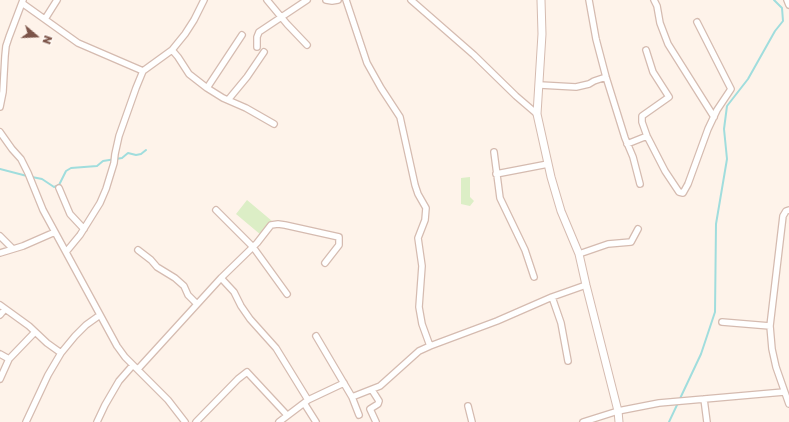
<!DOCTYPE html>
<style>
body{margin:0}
#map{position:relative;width:789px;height:422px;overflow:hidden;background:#fef3ea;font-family:"Golos Text",sans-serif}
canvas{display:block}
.north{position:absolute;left:16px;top:16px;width:40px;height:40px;-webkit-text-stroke:3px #fff8f2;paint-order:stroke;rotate:109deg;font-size:11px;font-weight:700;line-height:16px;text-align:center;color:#7c5449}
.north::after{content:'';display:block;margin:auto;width:14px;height:18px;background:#7c5449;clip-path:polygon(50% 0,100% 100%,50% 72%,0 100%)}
</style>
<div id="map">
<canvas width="789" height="422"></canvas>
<div class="north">N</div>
</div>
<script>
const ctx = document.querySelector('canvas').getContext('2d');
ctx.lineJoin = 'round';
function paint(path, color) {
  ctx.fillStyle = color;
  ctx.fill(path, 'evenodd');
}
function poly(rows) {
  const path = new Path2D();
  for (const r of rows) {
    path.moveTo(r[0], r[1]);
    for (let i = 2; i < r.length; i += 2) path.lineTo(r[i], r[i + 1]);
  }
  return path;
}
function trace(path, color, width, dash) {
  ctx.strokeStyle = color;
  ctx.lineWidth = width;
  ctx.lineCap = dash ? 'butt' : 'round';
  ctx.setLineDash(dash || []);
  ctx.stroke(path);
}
paint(poly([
 [470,177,470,197,474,201,470,206,461,204,461,178],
 [247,200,272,221,261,235,236,214]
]), '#dceec6');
trace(poly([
 [0,169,27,176],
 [32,177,42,179,54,187,59,185,66,171,71,168,97,166,103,161,122,158,128,153,136,155,141,154,146,150],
 [669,422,701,354,715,312,716,224,727,159,724,129,727,106,748,79,775,31,783,21,782,8,774,0]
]), '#a0dddd', 2);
const minor = poly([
 [267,0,287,24,307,45],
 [326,0,332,1,338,0],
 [346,0,367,63,381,88,400,117,415,185,418,194,426,208,425,220,418,238,422,266,419,307,422,324,430,346],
 [411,0,474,55,516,96,537,114],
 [589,0,596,39,606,77,625,138,633,157,640,184],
 [654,0,657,6,660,23,668,44,714,117],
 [787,0,789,5],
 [22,3,78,43,143,71],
 [45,19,57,0],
 [257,47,257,37,259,32,307,0],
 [172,50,178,57,189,74,207,88,223,98,246,108,274,124],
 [646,50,653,72,669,97,642,116,642,122,647,136,665,171,679,192,683,193,688,184,708,129,717,110,731,89,697,22],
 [540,85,576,87,589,84,594,81,606,77],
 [207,88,242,35],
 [228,100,247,77,264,52],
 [0,107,3,92,5,56,6,46,9,37,23,0],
 [0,132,12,149,21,159,28,173,43,210,117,346,125,357,168,400,185,422],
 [627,144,647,136],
 [494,152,500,198,525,250,534,277],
 [496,174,548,164],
 [59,188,70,214,84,229],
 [216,210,253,247,287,294],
 [789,210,786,211,783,216,770,326,772,349,776,367,789,404],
 [0,236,12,248],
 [138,250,151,260,157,267,175,278,184,286,188,295,197,304],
 [66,252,80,235,100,203,106,189,114,163,115,154,119,136,136,88,143,71,172,50,185,34,194,20,204,0],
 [0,253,23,246,55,232],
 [579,254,608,244,631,242,638,229],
 [221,278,234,292,241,306,250,319,276,348,308,400],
 [552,297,561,323,568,361],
 [0,305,29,326,47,343,61,353],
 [0,315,5,309],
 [722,322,770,326],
 [316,336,352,397,359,415],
 [0,354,9,359],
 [138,369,221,278,257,243,271,225,278,224,285,225,339,237,339,245,325,263],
 [0,379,9,359,35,332],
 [372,390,379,401,378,404,370,409,376,422],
 [352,397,380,386,419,351,430,346,497,321,552,297,586,285],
 [704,399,707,422],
 [304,403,316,422],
 [468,406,472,422],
 [26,422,48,375,61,353,75,336,86,325,100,315],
 [97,422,105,405,119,381,133,365],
 [196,422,238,379,247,372,287,415],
 [279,422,308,400,344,383],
 [583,422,618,411,659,403,784,392]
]);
const tertiary = poly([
 [541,0,542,34,537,114,551,177,561,211,579,254,586,285,618,411,619,422]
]);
trace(minor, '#d5bbb0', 8);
trace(tertiary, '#d5bbb0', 9);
trace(minor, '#fff', 5.5);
trace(tertiary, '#fff', 7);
</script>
